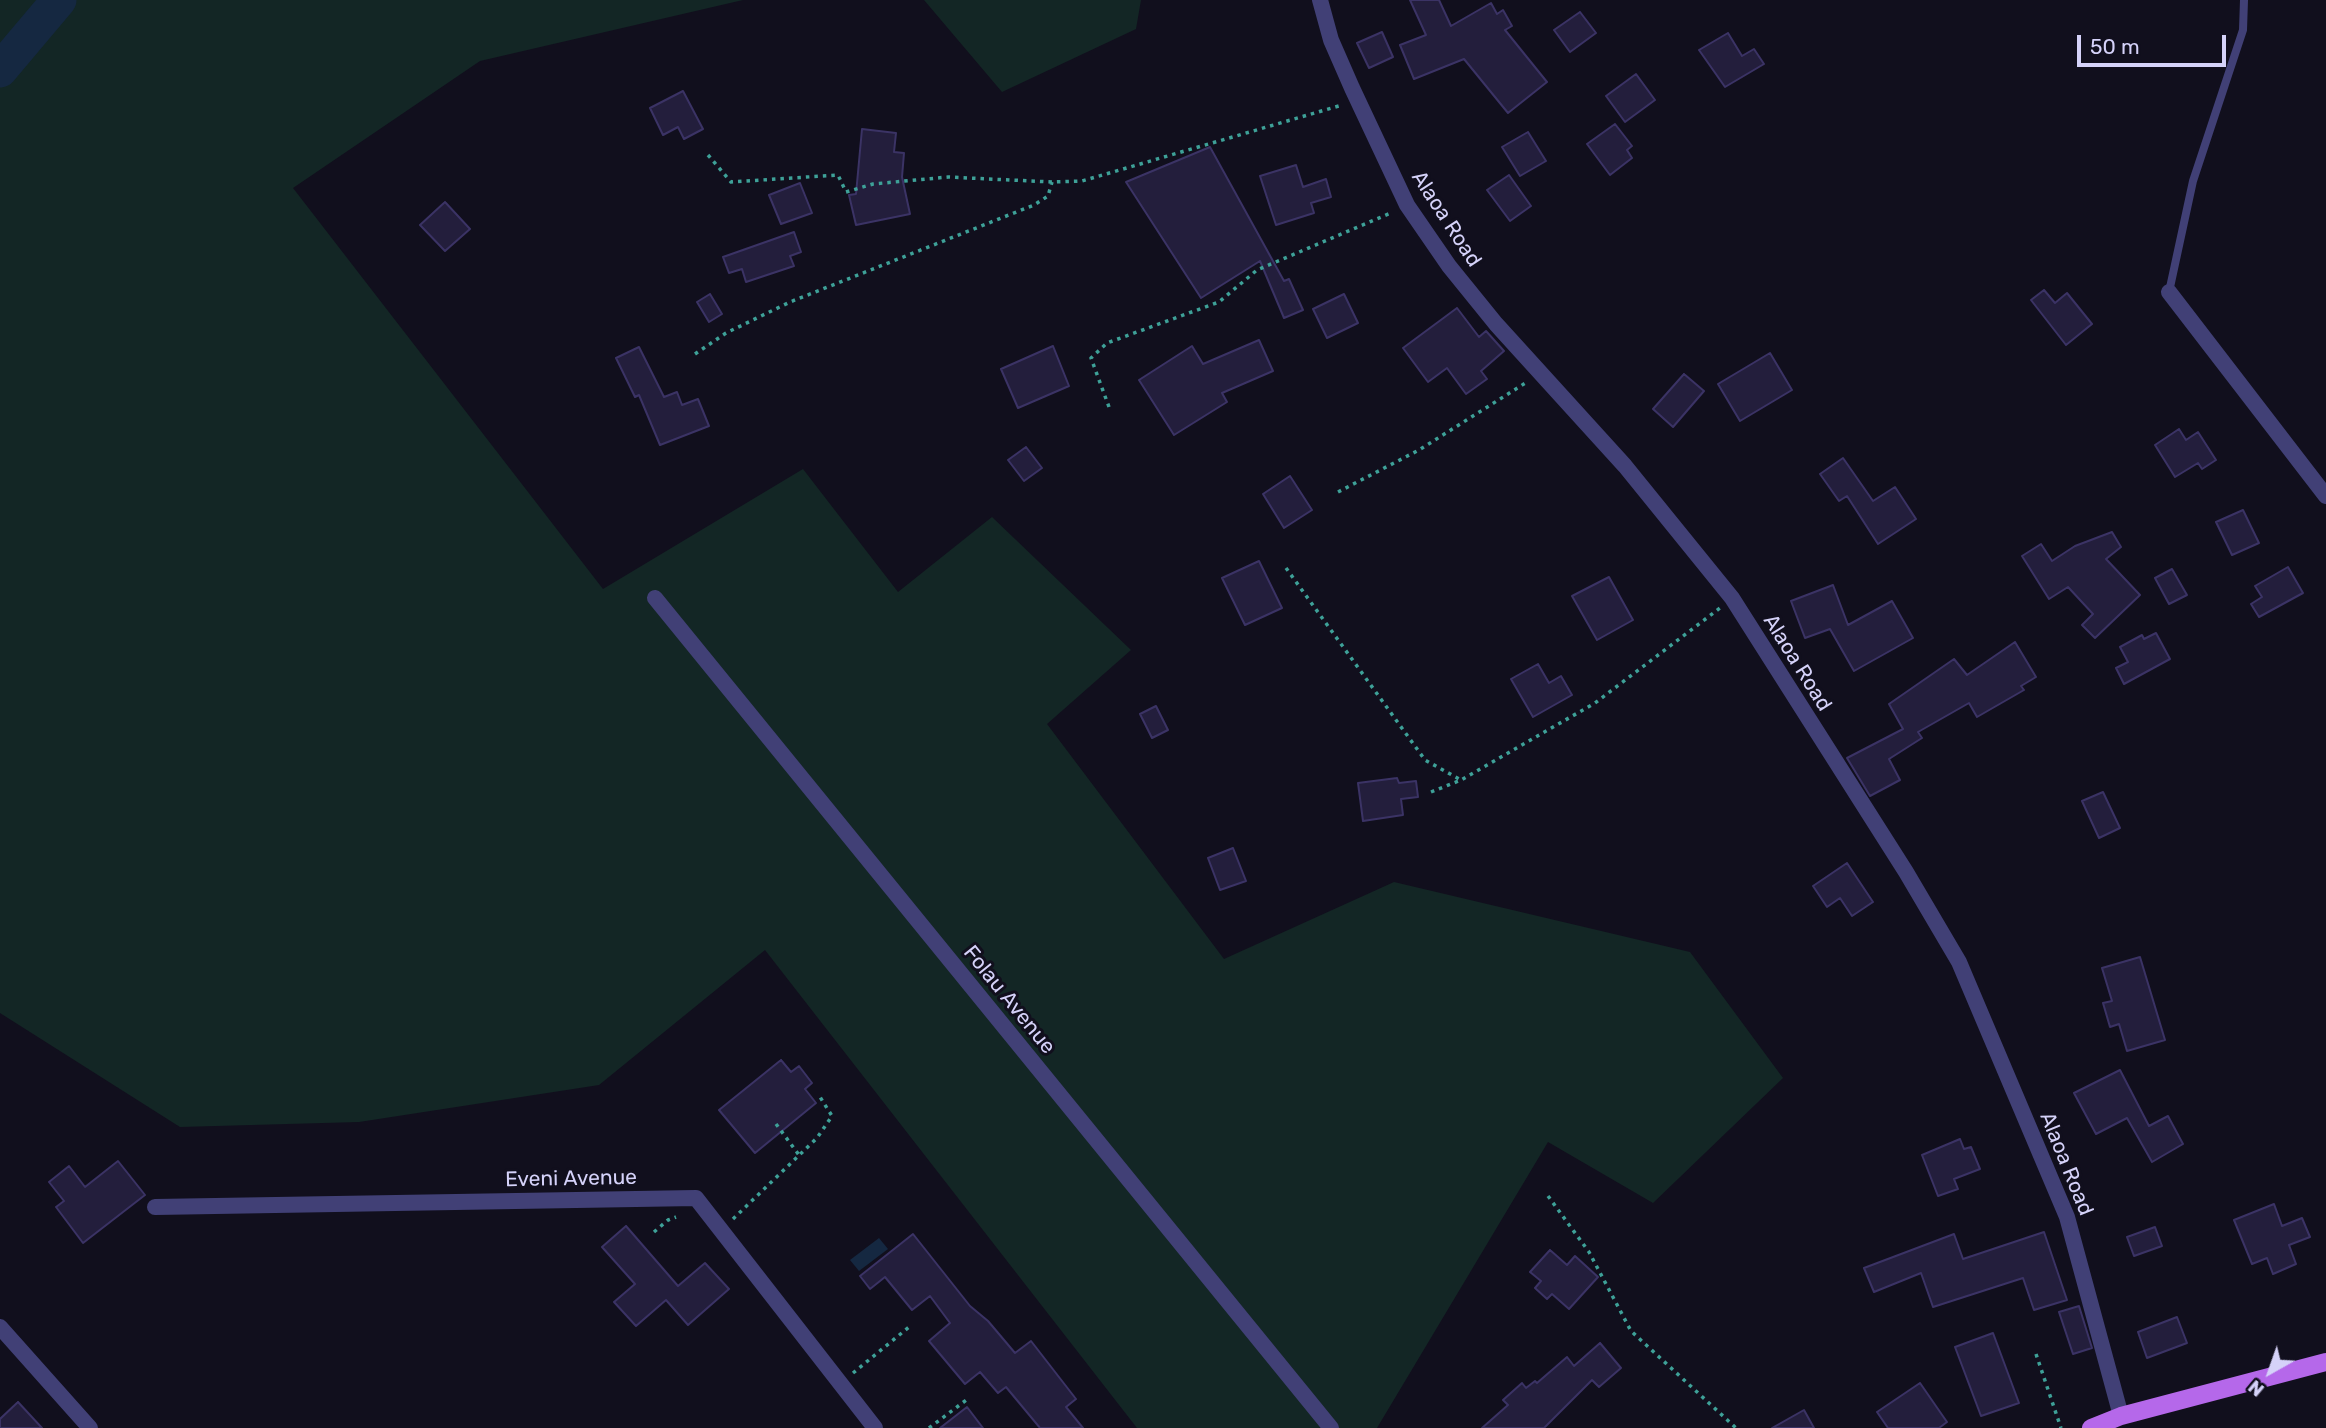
<!DOCTYPE html>
<style>
body{margin:0}
#map{position:relative;width:2326px;height:1428px;overflow:hidden;background:#110f1d;font-family:Rubik,sans-serif}
canvas{display:block}
.north{position:absolute;left:2235px;top:1337px;width:70px;height:70px;-webkit-text-stroke:5px #110f1d;paint-order:stroke;rotate:220deg;font-size:19px;font-weight:700;line-height:28px;text-align:center;color:#d5d2f9}
.north::after{content:'';display:block;margin:auto;width:24px;height:32px;background:#d5d2f9;clip-path:polygon(50% 0,100% 100%,50% 72%,0 100%)}
.scale{position:absolute;left:2077px;top:35px;width:149px;height:32px;box-sizing:border-box;border:4px solid #d5d2f9;border-top:0;padding-left:9px;font-size:21px;line-height:24px;white-space:nowrap;color:#d5d2f9;-webkit-text-stroke:5px #110f1d;paint-order:stroke}
</style>
<div id="map">
<canvas width="2326" height="1428"></canvas>
<div class="north">N</div>
<div class="scale">50 m</div>
</div>
<script>
const ctx = document.querySelector('canvas').getContext('2d');
ctx.lineJoin = 'round';
function paint(path, color) {
  ctx.fillStyle = color;
  ctx.fill(path, 'evenodd');
}
function poly(rows) {
  const path = new Path2D();
  for (const r of rows) {
    path.moveTo(r[0], r[1]);
    for (let i = 2; i < r.length; i += 2) path.lineTo(r[i], r[i + 1]);
  }
  return path;
}
function trace(path, color, width, dash) {
  ctx.strokeStyle = color;
  ctx.lineWidth = width;
  ctx.lineCap = dash ? 'butt' : 'round';
  ctx.setLineDash(dash || []);
  ctx.stroke(path);
}
function write(font, color, halo, rows, align = 'center') {
  ctx.font = font + ' Rubik,sans-serif';
  ctx.lineWidth = 6;
  ctx.setLineDash([]);
  ctx.textBaseline = 'middle';
  ctx.strokeStyle = halo;
  ctx.fillStyle = color;
  for (const [text, x, y, turn = 0] of rows) {
    ctx.save();
    ctx.translate(x, y);
    ctx.rotate((+turn || 0) * Math.PI / 180);
    ctx.textAlign = isNaN(turn) ? turn : align;
    if (halo) ctx.strokeText(text, 0, 0);
    ctx.fillText(text, 0, 0);
    ctx.restore();
  }
}
paint(poly([
 [0,0,743,0,480,61,293,188,603,589,803,469,898,592,992,517,1131,650,1047,724,1224,959,1394,882,1690,952,1783,1078,1653,1203,1548,1142,1377,1428,1137,1428,765,950,599,1085,359,1122,180,1127,0,1013],
 [924,0,1141,0,1136,29,1002,92]
]), '#132625');
paint(poly([
 [879,1238,888,1249,859,1271,850,1260]
]), '#152841');
trace(poly([
 [0,70,59,0]
]), '#152841', 35);
const building = poly([
 [1410,0,1439,0,1451,26,1491,3,1497,14,1503,10,1512,26,1505,30,1547,82,1508,113,1464,59,1414,79,1400,45,1426,35,1410,0],
 [1580,12,1596,33,1570,52,1554,30,1580,12],
 [1382,32,1393,57,1369,68,1357,43,1382,32],
 [1728,33,1742,56,1754,49,1764,64,1725,87,1699,50,1728,33],
 [1636,74,1655,100,1625,122,1606,96,1636,74],
 [683,91,703,129,684,139,678,127,663,135,650,108,683,91],
 [1615,124,1632,146,1627,150,1632,158,1610,175,1587,144,1615,124],
 [862,129,896,133,894,152,904,153,902,177,910,214,856,225,849,195,856,194,862,129],
 [1528,132,1546,161,1520,176,1502,147,1528,132],
 [1210,147,1284,281,1289,279,1303,310,1284,318,1260,261,1201,298,1126,182,1210,147],
 [1296,165,1303,187,1326,179,1331,197,1311,203,1314,213,1276,225,1260,176,1296,165],
 [1509,175,1531,206,1510,221,1487,190,1509,175],
 [800,183,812,213,781,224,769,195,800,183],
 [445,202,470,229,445,251,420,225,445,202],
 [794,232,801,252,790,256,794,266,746,282,742,269,729,273,723,257,794,232],
 [2044,290,2055,303,2067,293,2092,324,2066,345,2031,300,2044,290],
 [710,294,722,314,709,322,697,302,710,294],
 [1344,294,1358,323,1327,338,1313,309,1344,294],
 [1457,308,1479,337,1486,331,1504,351,1481,371,1487,379,1466,394,1447,368,1428,382,1403,348,1457,308],
 [1259,340,1273,371,1222,393,1227,402,1174,435,1139,380,1192,346,1203,364,1259,340],
 [1053,346,1069,386,1018,408,1001,369,1053,346],
 [639,347,664,397,677,392,682,405,698,399,709,426,660,445,639,395,635,397,616,358,639,347],
 [1770,353,1792,390,1740,421,1718,384,1770,353],
 [1684,374,1704,391,1673,427,1653,409,1684,374],
 [2179,429,2186,440,2198,432,2216,460,2202,469,2198,463,2175,477,2155,445,2179,429],
 [1026,447,1042,468,1024,481,1008,460,1026,447],
 [1843,458,1873,501,1895,487,1916,519,1878,544,1847,496,1839,501,1820,474,1843,458],
 [1290,476,1312,510,1284,528,1263,494,1290,476],
 [2243,510,2259,543,2232,555,2216,522,2243,510],
 [2112,532,2121,547,2106,559,2140,595,2095,638,2082,625,2093,614,2068,587,2049,599,2022,556,2041,544,2052,561,2075,546,2112,532],
 [1259,561,1282,608,1245,625,1222,578,1259,561],
 [2288,567,2303,593,2259,617,2251,604,2262,597,2255,586,2288,567],
 [2172,569,2187,595,2169,604,2155,578,2172,569],
 [1609,577,1633,620,1597,640,1572,596,1609,577],
 [1833,585,1848,625,1892,601,1913,638,1854,671,1830,629,1805,638,1791,601,1833,585],
 [2156,633,2170,659,2124,684,2116,668,2128,662,2120,647,2142,635,2144,639,2156,633],
 [2015,642,2036,677,2021,686,2024,690,1977,717,1969,703,1918,732,1922,738,1889,759,1900,780,1870,796,1847,758,1903,729,1889,704,1954,659,1967,675,2015,642],
 [1538,664,1549,683,1561,676,1572,695,1533,717,1511,679,1538,664],
 [1156,706,1168,730,1152,738,1140,714,1156,706],
 [1397,778,1399,783,1416,781,1418,797,1401,799,1403,815,1363,821,1358,783,1397,778],
 [2103,792,2120,828,2099,838,2082,801,2103,792],
 [1233,848,1246,881,1220,890,1208,858,1233,848],
 [1847,863,1873,902,1852,916,1840,898,1827,907,1813,886,1847,863],
 [2140,957,2165,1040,2127,1051,2119,1024,2110,1027,2103,1003,2112,1001,2102,968,2140,957],
 [781,1060,791,1072,799,1066,812,1083,805,1089,816,1103,755,1153,719,1110,781,1060],
 [2120,1070,2149,1126,2168,1116,2183,1144,2152,1162,2127,1118,2096,1134,2074,1093,2120,1070],
 [1960,1139,1964,1149,1971,1147,1980,1169,1954,1179,1958,1189,1938,1196,1922,1155,1960,1139],
 [118,1161,145,1195,83,1243,56,1207,64,1201,49,1182,69,1166,85,1187,118,1161],
 [2274,1204,2282,1226,2302,1218,2310,1237,2289,1245,2296,1264,2273,1274,2267,1258,2252,1264,2234,1220,2274,1204],
 [626,1226,678,1286,705,1263,729,1289,688,1325,666,1300,636,1326,614,1302,635,1284,602,1247,626,1226],
 [2155,1227,2162,1246,2134,1256,2127,1237,2155,1227],
 [2044,1232,2067,1300,2034,1310,2023,1278,1933,1307,1921,1273,1874,1292,1864,1268,1954,1234,1963,1259,2044,1232],
 [913,1234,970,1306,988,1321,1015,1353,1031,1341,1076,1399,1066,1407,1083,1428,1040,1428,1006,1387,998,1393,980,1372,965,1384,929,1341,950,1323,930,1296,912,1310,885,1277,870,1289,860,1276,913,1234],
 [1550,1250,1567,1265,1575,1256,1598,1277,1569,1309,1552,1294,1547,1299,1535,1288,1541,1281,1530,1272,1550,1250],
 [2079,1306,2092,1348,2073,1354,2059,1312,2079,1306],
 [2177,1317,2187,1343,2147,1358,2138,1332,2177,1317],
 [1993,1333,2019,1403,1981,1416,1955,1347,1993,1333],
 [1600,1343,1621,1368,1599,1387,1592,1380,1544,1428,1482,1428,1508,1405,1503,1400,1522,1383,1526,1388,1535,1381,1537,1383,1567,1357,1574,1366,1600,1343],
 [1920,1383,1947,1422,1939,1428,1888,1428,1877,1412,1920,1383],
 [18,1402,42,1428,0,1428,0,1419,18,1402],
 [967,1407,983,1428,940,1428,967,1407],
 [1804,1410,1814,1428,1772,1428,1804,1410]
]);
paint(building, '#231e3c');
trace(building, '#3b3365', 2);
trace(poly([
 [708,155,731,182,838,175,846,192,873,184,948,177,1052,182,1082,181,1342,105],
 [695,354,726,333,790,302,1034,205,1048,196,1052,182],
 [1109,407,1091,358,1107,343,1219,302,1257,270,1393,212],
 [1338,492,1419,450,1527,382],
 [1286,568,1425,760,1461,780],
 [1431,792,1461,780,1595,703,1720,608],
 [776,1124,799,1155],
 [1548,1196,1589,1252,1631,1331,1736,1428],
 [733,1219,817,1138,832,1116,820,1097],
 [654,1232,668,1220,676,1217],
 [2036,1354,2061,1428],
 [853,1373,909,1327],
 [929,1428,969,1398]
]), '#3ea198', 3.5, [3.5, 5]);
trace(poly([
 [2169,292,2193,181,2243,30,2244,0]
]), '#414076', 8);
trace(poly([
 [1320,0,1331,40,1352,88,1407,205,1449,266,1496,324,1625,466,1732,598,1906,872,1959,962,2067,1217,2121,1416],
 [2169,292,2326,496],
 [655,598,1331,1428],
 [155,1207,696,1198,875,1428],
 [0,1327,90,1428]
]), '#414076', 16);
trace(poly([
 [2091,1428,2121,1416,2326,1362]
]), '#b568ea', 18);
write('21px', '#d5d2f9', '#110f1d', [
 ["Alaoa Road",1446,219,57],
 ["Alaoa Road",1797,663,58],
 ["Folau Avenue",1009,1000,51],
 ["Alaoa Road",2066,1164,68],
 ["Eveni Avenue",571,1179,-1]
]);
</script>
